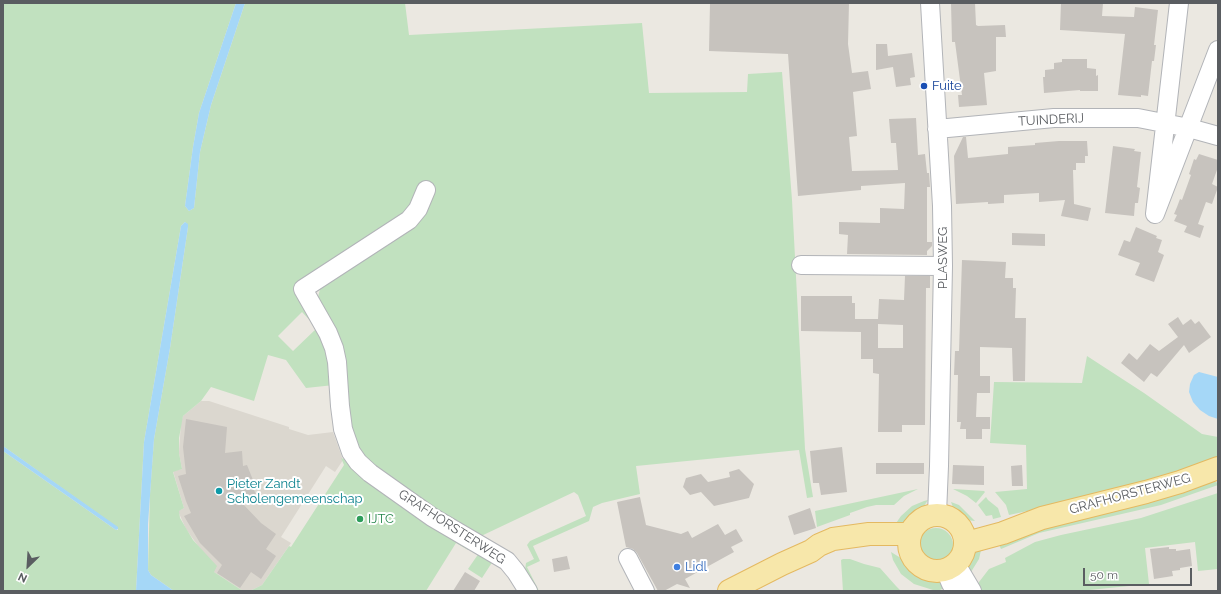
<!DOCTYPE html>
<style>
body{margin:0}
#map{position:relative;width:1221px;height:594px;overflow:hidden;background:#ebe8e1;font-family:Raleway,sans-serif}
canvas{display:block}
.frame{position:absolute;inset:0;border:4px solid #5a5d61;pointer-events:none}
.north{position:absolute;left:8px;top:546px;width:40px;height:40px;-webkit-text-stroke:3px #fff;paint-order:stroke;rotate:205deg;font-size:11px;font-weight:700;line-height:16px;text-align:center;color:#5a5d61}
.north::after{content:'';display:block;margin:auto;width:14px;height:18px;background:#5a5d61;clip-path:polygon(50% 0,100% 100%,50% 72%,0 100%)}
.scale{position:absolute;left:1083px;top:568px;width:109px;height:18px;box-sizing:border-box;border:2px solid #5a5d61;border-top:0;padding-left:5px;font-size:12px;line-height:14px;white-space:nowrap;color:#5a5d61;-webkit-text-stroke:3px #fff;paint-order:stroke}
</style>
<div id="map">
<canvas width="1221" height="594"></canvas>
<div class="frame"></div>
<div class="north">N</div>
<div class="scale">50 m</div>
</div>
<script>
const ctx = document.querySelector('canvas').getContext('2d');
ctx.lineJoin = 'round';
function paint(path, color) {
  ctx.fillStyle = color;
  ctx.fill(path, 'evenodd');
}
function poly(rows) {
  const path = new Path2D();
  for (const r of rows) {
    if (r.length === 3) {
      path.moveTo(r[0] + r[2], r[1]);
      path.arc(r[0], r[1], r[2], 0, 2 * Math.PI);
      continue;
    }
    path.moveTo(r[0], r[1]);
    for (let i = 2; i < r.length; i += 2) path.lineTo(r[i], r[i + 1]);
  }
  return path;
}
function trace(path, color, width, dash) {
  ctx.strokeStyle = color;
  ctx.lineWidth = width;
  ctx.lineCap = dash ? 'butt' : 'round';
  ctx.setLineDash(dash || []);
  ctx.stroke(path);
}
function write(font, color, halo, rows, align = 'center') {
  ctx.font = font + ' Raleway,sans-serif';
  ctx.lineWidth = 4;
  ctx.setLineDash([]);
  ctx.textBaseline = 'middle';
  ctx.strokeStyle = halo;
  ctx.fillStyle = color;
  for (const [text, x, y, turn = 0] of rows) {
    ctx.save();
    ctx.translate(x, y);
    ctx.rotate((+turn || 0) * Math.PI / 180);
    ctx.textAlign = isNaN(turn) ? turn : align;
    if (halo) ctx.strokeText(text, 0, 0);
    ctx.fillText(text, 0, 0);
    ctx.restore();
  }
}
paint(poly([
 [201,401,209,401,289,427,289,429,308,435,333,432,343,460,335,472,326,466,281,537,291,543,262,585,250,591,243,591,214,572,201,550,186,529,178,511,184,508,173,471,182,469,179,453,181,422,183,416]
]), '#dbd7cf');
paint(poly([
 [3,3,236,3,199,113,193,147,185,206,189,211,194,208,200,152,211,105,245,3,405,3,409,35,642,23,649,93,747,92,748,74,782,72,792,200,805,449,813,497,807,498,799,450,636,466,640,494,602,503,593,507,589,521,533,546,540,561,527,567,539,591,532,591,524,577,526,563,534,559,527,545,530,541,586,516,578,495,574,492,479,537,455,524,369,463,357,447,352,435,345,385,342,385,339,349,334,337,316,307,319,293,322,282,407,227,420,215,426,206,432,184,422,184,420,197,416,205,410,213,398,223,297,288,327,340,332,358,334,385,306,388,286,360,268,355,254,401,211,387,201,401,183,416,179,438,179,453,182,469,173,472,184,508,179,511,180,518,193,540,217,566,214,572,243,591,174,591,151,575,148,570,150,494,154,439,170,348,188,227,187,224,185,222,181,226,144,442,136,591,3,591,3,451,116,530,118,530,118,528,3,446],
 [302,312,317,328,293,351,278,336],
 [1087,356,1144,393,1202,434,1218,437,1218,461,1116,492,1009,515,1006,505,995,492,1027,489,1026,445,990,443,994,382,1082,383],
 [341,458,349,461,471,546,468,550,456,543,426,591,250,591,262,585,289,546,291,547,344,465],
 [1208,479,1218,483,1218,485,1161,505,1039,533,1001,549,997,540],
 [918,489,904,496,894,505,876,505,867,507,850,513,850,515,817,527,815,511],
 [953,489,984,491,985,492,976,503,967,496],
 [1218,493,1218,569,1198,571,1195,542,1145,548,1149,584,1079,591,982,591,978,586,979,582,989,569,1006,562,1005,558,1035,542,1061,535,1141,518],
 [986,497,988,500,998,508,1001,517,993,519,992,515,986,516,978,505],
 [928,500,920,512,905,525,894,526,901,516,912,506,924,501],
 [951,502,959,505,975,521,966,520,958,515,954,510],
 [936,545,17],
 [982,546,979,559,971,572,966,565,967,559,973,551],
 [891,552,904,560,915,573,937,581,947,587,940,590,933,590,914,584,901,574,893,560],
 [479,553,493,561,482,578,468,569],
 [843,559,850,559,864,564,880,568,896,586,901,591,843,591,841,560]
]), '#c1e1bf');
paint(poly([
 [236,3,245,3,211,105,200,152,194,208,189,211,185,206,193,147,199,113],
 [185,222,188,224,188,227,170,348,154,439,148,524,148,570,151,575,174,591,136,591,144,442,181,226],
 [1199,372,1218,377,1218,419,1209,416,1200,410,1193,402,1189,392,1190,384,1194,375],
 [3,446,118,527,118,529,116,530,3,451]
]), '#a5d7f7');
paint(poly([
 [710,3,849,3,848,44,852,73,868,71,871,89,853,92,857,136,849,137,852,171,898,170,896,143,891,143,889,119,916,118,918,155,925,154,927,173,929,173,930,187,927,187,927,242,932,242,932,246,927,251,927,255,847,254,848,235,839,234,839,222,880,223,880,208,904,209,905,183,861,186,861,190,798,196,788,54,709,51],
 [951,3,975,3,976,25,978,26,1005,25,1006,37,996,37,996,71,984,73,987,105,959,107,958,95,962,95,955,42,952,42],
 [1061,3,1103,3,1102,16,1134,17,1135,7,1158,10,1154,45,1156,45,1154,61,1152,61,1148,96,1141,95,1141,97,1118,95,1125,34,1060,30],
 [876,44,887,44,888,56,912,53,915,77,910,78,911,85,896,87,893,67,876,70],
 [1062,59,1087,59,1087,68,1096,69,1096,76,1098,75,1098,91,1080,91,1080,90,1044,93,1043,77,1045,77,1045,70,1054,69,1054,63,1062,62],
 [963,137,966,137,968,158,1008,154,1008,147,1035,145,1035,143,1059,141,1087,141,1088,156,1085,156,1085,163,1076,163,1076,170,1073,170,1074,204,1091,208,1088,221,1061,216,1065,200,1039,202,1039,193,1004,195,1004,203,988,204,988,202,956,204,954,156],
 [1113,146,1135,149,1134,151,1141,152,1137,187,1140,188,1138,203,1135,203,1134,216,1105,213],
 [1199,154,1218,160,1218,167,1212,184,1218,187,1212,204,1206,202,1198,224,1204,226,1200,238,1184,232,1187,226,1174,221,1177,215,1174,214,1177,207,1180,199,1182,200,1191,175,1189,174,1194,159,1196,160],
 [1136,227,1157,236,1156,238,1162,240,1158,252,1164,255,1154,282,1135,275,1140,263,1118,255,1124,240,1130,242],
 [1012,233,1045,234,1045,246,1012,245],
 [962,260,1006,262,1005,278,1013,278,1013,288,1016,288,1015,318,1026,318,1025,381,1013,381,1012,348,980,347,980,376,990,376,990,393,977,393,976,417,990,417,990,429,982,429,982,439,966,439,966,429,960,429,961,422,957,422,958,375,954,375,955,351,959,351],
 [905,276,930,276,930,288,926,288,925,425,902,425,902,432,878,432,879,374,873,373,873,359,861,359,861,332,801,331,801,296,852,296,852,303,855,303,855,319,878,319,879,299,904,300],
 [878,324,903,325,903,348,878,348],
 [1178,317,1183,325,1191,319,1195,324,1199,321,1211,337,1189,353,1184,345,1157,377,1151,373,1144,382,1121,363,1129,353,1137,360,1150,344,1159,351,1178,337,1168,324],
 [186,419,227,427,225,453,242,451,243,466,247,465,253,480,249,481,256,494,242,503,261,523,276,534,266,549,276,556,261,579,251,572,240,588,217,573,222,565,200,543,184,516,191,513,186,501,178,476,186,474,183,447],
 [842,447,847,492,821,495,819,483,813,483,810,451],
 [876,463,924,463,924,474,876,474],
 [953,465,984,466,984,485,952,484],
 [1022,465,1023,486,1012,486,1011,466],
 [739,469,754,484,749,498,714,506,701,492,690,495,683,487,686,478,701,474,708,482,730,477,729,472],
 [640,497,646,525,681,534,688,531,692,538,718,524,725,535,736,529,743,541,731,547,734,552,685,579,690,588,677,584,664,591,658,591,637,553,633,549,626,547,617,502],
 [810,508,816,528,794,535,788,516],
 [1169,547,1169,549,1176,549,1176,551,1190,549,1192,566,1180,568,1180,570,1172,571,1173,576,1154,579,1150,549],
 [567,556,570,569,554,572,552,559],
 [465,572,480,581,474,591,453,591]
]), '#c7c3be');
const minor = poly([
 [930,3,942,206,943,266,939,466,937,514],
 [1179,3,1155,214,1218,50],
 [937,129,1054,118,1138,118,1189,128,1218,136],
 [426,190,418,209,409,220,303,289,328,333,334,348,337,362,340,406,343,429,351,452,358,462,370,473,432,517,507,561,516,572,528,591],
 [801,265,943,266],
 [628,558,645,591],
 [956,564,972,591],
 [945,570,951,584,956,591]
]);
const major = poly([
 [937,543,28],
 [966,543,1003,533,1042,518,1146,492,1180,482,1218,468],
 [729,591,782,564,811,551,819,545,833,539,869,534,910,534]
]);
trace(minor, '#b2b4b8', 20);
trace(major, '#e4b961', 24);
trace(minor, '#fff', 18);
trace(major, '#f7e7aa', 22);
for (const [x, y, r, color] of [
 [924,86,4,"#1a4fb4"],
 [219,491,4,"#0f9aa8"],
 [360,519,4,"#2e9e5b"],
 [677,567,4,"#3f7fe0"]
]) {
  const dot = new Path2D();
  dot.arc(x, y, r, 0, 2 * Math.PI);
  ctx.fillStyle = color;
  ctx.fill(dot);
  trace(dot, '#fff', 1.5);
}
write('13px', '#164399', '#fff', [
 ["Fuite",932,86]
], 'left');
write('13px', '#5a5d61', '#fff', [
 ["TUINDERIJ",1051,120,-3],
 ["PLASWEG",943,258,-90],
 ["GRAFHORSTERWEG",1130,494,-15],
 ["GRAFHORSTERWEG",452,527,33]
]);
write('13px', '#0d838f', '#fff', [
 ["Pieter Zandt",227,484],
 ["Scholengemeenschap",227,499]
], 'left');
write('13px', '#27864d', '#fff', [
 ["IJTC",368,519]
], 'left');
write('13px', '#366cbe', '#fff', [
 ["Lidl",685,567]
], 'left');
</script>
